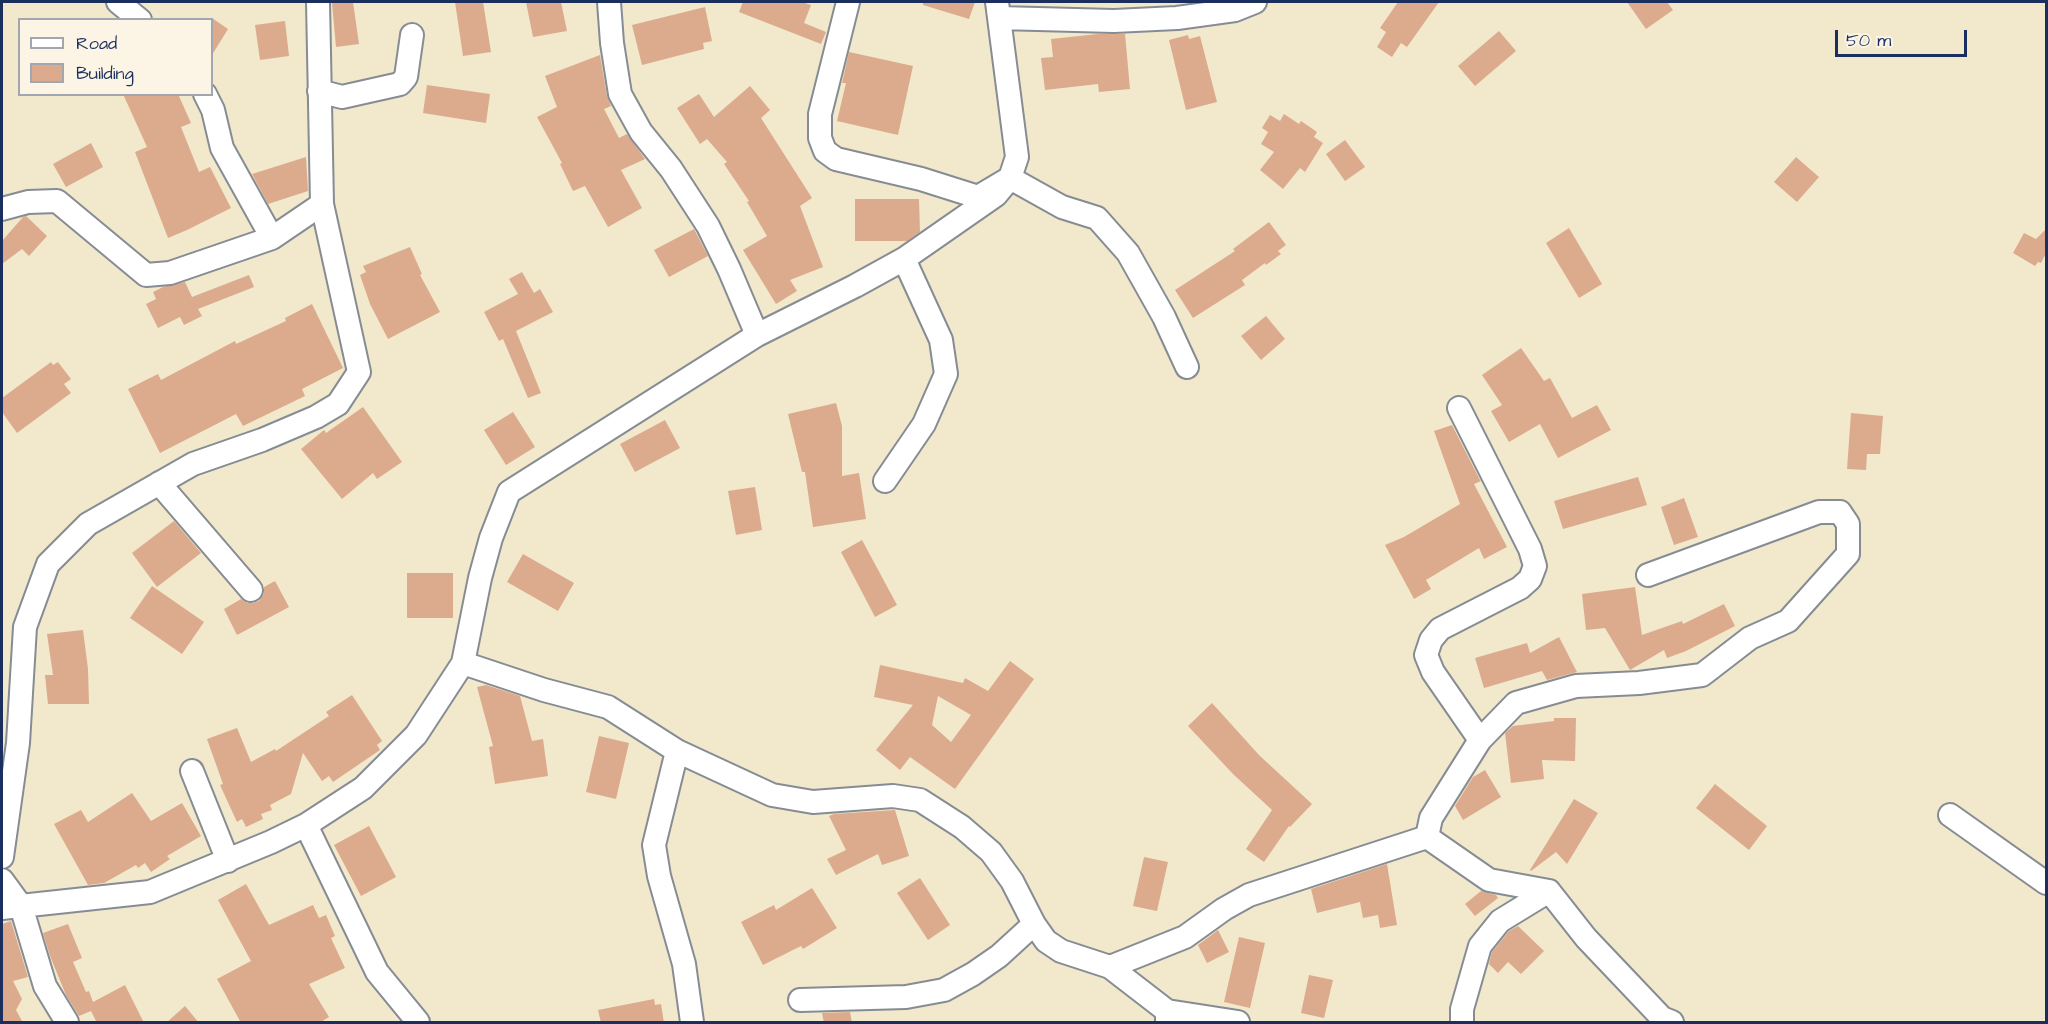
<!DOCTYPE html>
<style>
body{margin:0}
#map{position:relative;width:2048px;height:1024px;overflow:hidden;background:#f2e8cb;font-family:"Architects Daughter",sans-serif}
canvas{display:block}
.frame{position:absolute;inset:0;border:3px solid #1b2f5e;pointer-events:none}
.legend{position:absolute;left:18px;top:18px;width:195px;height:78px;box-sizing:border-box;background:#fcf5e5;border:2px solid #a2a6af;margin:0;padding:8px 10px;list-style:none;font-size:18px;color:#1b2f5e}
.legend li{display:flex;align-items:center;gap:12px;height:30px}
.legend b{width:30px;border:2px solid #a2a6af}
.scale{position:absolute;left:1835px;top:30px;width:132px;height:27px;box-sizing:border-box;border:3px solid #1b2f5e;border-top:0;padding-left:8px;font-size:18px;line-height:21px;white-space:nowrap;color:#1b2f5e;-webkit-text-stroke:4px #fcf5e5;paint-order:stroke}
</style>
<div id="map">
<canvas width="2048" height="1024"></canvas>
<div class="frame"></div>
<ul class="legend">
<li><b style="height:8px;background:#fff"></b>Road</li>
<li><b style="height:16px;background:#dcab8d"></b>Building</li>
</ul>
<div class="scale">50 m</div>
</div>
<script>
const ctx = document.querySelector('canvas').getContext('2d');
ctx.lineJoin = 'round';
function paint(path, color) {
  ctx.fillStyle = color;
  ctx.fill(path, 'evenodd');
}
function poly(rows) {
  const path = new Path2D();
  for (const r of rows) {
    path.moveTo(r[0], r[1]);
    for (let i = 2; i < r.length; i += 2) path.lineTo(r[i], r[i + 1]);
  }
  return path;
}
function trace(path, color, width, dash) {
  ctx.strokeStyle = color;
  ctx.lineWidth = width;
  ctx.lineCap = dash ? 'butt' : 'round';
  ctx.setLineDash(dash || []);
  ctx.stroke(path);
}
paint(poly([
 [342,2,353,2,359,44,336,47,332,3],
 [455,2,483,2,491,52,463,56],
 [526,2,561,2,567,31,533,37],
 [743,2,802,2,811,5,804,23,826,32,821,44,739,12],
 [923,2,975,2,969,19,923,5],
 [1398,2,1439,2,1407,47,1401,43,1392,57,1377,47,1386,32,1380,28],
 [1627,2,1667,2,1673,10,1646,29],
 [705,7,712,41,703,43,704,49,642,65,632,25],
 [212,18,228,29,212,55],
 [285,21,289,56,260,60,255,25],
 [1499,31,1516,51,1475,86,1458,66],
 [1098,34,1125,34,1130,89,1099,92,1098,84,1045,90,1041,58,1053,57,1051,39],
 [1188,35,1189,39,1200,36,1217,102,1186,110,1169,40],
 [849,52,913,66,898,135,837,121,846,83,842,83],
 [600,55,607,96,611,106,604,109,619,138,627,134,645,159,621,170,642,208,608,227,585,186,573,191,560,164,562,163,537,117,557,107,545,76],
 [427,85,490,94,486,123,423,113],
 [750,86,770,110,761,118,812,198,800,206,823,267,790,280,797,291,776,304,743,250,767,236,747,202,749,201,724,164,727,162,707,139,700,144,677,108,699,94,714,117],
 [123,94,178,94,191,123,181,127,199,172,210,167,231,208,187,230,168,238,135,152,147,147],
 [1284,114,1299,124,1301,121,1317,132,1314,137,1323,143,1305,172,1300,168,1283,189,1260,170,1274,152,1261,144,1268,132,1262,128,1270,115,1280,121],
 [1345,140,1365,167,1345,181,1326,154],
 [91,143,103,167,66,187,53,164],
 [306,157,308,191,268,204,252,174],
 [1796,157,1819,177,1797,202,1774,182],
 [855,199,919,199,920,232,907,241,855,241],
 [26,216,47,236,29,256,22,249,2,264,2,241,23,217],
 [1269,222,1286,245,1278,251,1281,254,1266,265,1265,263,1242,280,1245,285,1193,318,1175,290,1235,251,1233,249],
 [1569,228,1602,284,1579,298,1546,243],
 [694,229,708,256,669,277,654,250],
 [2046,229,2046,253,2041,263,2038,262,2035,266,2013,253,2024,233,2036,239],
 [410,247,422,274,420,275,440,312,388,339,370,304,360,275,366,272,363,266],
 [522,272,534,293,540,289,553,312,516,331,541,393,528,398,503,339,499,341,484,312,518,294,509,279],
 [249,275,254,287,198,309,202,316,184,325,180,317,158,328,146,304,156,299,153,292,163,287,185,282,192,297],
 [312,304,343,368,302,389,305,396,243,426,236,414,160,453,128,389,158,374,161,380,235,341,236,344,286,321,285,318],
 [1266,316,1285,339,1261,360,1241,336],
 [1521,348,1544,381,1550,378,1572,418,1597,405,1611,430,1558,458,1540,424,1509,442,1491,411,1502,405,1482,375],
 [51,362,53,365,58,362,71,379,64,384,71,393,17,433,2,412,2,398],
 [836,403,842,426,842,476,859,473,866,519,813,527,805,472,802,472,788,414],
 [363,407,402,462,377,479,373,473,342,499,301,449,324,430,326,433],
 [513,412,535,447,506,465,484,430],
 [1851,413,1883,416,1880,454,1867,454,1866,470,1847,469],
 [665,420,680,448,635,472,620,444],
 [1452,425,1480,480,1481,481,1474,484,1507,547,1484,559,1479,548,1426,580,1431,589,1414,599,1385,545,1404,537,1460,504,1434,431],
 [1638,477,1647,505,1563,529,1554,501],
 [755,487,762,530,736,535,728,491],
 [1684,498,1698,537,1674,545,1661,507],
 [174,521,201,553,157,587,132,553],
 [862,540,897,605,875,617,841,552],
 [523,554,574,583,558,611,507,582],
 [407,573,453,573,453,618,407,618],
 [275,581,289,607,237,635,224,609,241,599,247,603,253,603,259,601,264,594,264,587],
 [152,586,204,622,182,654,130,618],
 [1635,587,1642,635,1682,621,1683,624,1724,604,1735,626,1686,651,1667,658,1664,650,1630,670,1605,628,1586,630,1582,594],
 [83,630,88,669,89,704,48,704,45,675,53,675,47,634],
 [1559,637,1577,672,1547,680,1542,671,1484,688,1475,658,1527,643,1530,653],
 [1010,661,1034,679,955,789,910,757,900,770,876,750,913,705,874,697,880,665,963,683,965,678,988,691],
 [938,696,971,715,951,742,932,725],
 [486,685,520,696,532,741,543,739,548,776,495,784,489,747,493,746,477,687],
 [352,695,382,741,377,745,380,750,333,782,329,776,322,781,303,753,291,794,270,805,272,810,261,814,263,819,246,827,242,819,237,822,220,785,223,784,207,739,237,728,251,762,275,749,276,751,329,716,326,712],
 [1212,703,1259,755,1312,804,1290,827,1289,826,1264,862,1246,849,1272,810,1233,774,1188,726],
 [1554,718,1576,718,1575,761,1542,760,1544,779,1511,783,1505,733,1513,726,1554,721],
 [599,736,629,743,616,799,586,792],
 [1485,770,1501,797,1463,820,1455,806,1473,777],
 [1715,784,1767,826,1749,850,1696,808],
 [132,793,151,821,182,803,201,836,167,856,170,859,151,872,145,863,138,868,136,865,104,883,88,885,54,824,81,810,88,822],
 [1574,799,1598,813,1567,864,1556,852,1531,871,1530,870],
 [895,810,909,856,882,865,878,854,836,875,827,859,846,850,829,816,834,814],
 [369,826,396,877,361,896,334,845],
 [1144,857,1168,862,1157,911,1133,906],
 [1387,864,1397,925,1380,928,1378,915,1363,918,1360,902,1317,913,1311,889],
 [920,878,950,925,928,940,897,893],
 [246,884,269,925,313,905,319,918,326,915,335,936,331,938,345,968,309,984,329,1017,319,1023,241,1023,217,979,251,961,218,900],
 [812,888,837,928,803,949,801,946,763,965,741,922,774,905,776,910],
 [1481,891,1496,895,1498,898,1475,916,1465,904],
 [11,921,28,977,13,981,22,999,16,1010,23,1023,2,1023,2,924],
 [68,924,82,958,73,962,86,992,89,991,93,1002,125,985,144,1023,97,1023,91,1011,79,1016,66,995,50,956,43,933],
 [1518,926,1544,951,1521,974,1508,962,1498,973,1489,964,1492,952,1509,931],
 [1218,930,1229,952,1207,963,1198,945],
 [1239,937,1265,943,1250,1008,1224,1002],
 [1309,975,1333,980,1324,1018,1301,1013],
 [654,999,655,1005,661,1004,664,1023,601,1023,598,1010],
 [185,1006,199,1023,166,1023],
 [850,1012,852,1023,824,1023,822,1013]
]), '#dcab8d');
const minor = poly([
 [118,2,140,20],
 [609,2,612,43,620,94,641,132,671,169,708,226,729,269,757,335],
 [848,2,820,114,820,138,825,151,836,159,921,179,978,197,1010,178,1062,207,1097,218,1128,253,1164,317,1187,367],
 [999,18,1114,21,1177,18,1235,10,1255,2],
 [319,91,342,97,400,84,406,77,412,35],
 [205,94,213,110,222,148,272,238],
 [2,209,28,202,57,201,146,275,170,273,272,238,322,204],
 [1459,408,1530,549,1535,566,1530,579,1520,588,1440,629,1431,640,1426,655,1433,672,1480,740],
 [885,481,924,424,946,374,941,340,904,259],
 [159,483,251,590],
 [1648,575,1819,512,1840,512,1848,524,1848,554,1788,621,1750,638,1702,675,1639,683,1576,686,1516,703,1480,740,1431,818,1427,837,1489,880,1549,891,1586,938,1662,1018,1672,1022],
 [463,663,544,690,608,707,677,751,772,795,813,802,893,796,920,800,962,827,991,852,1012,881,1034,924,1046,941,1061,951,1110,967,1167,1011,1167,1022],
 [677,751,654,845,659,876,684,964,692,1022],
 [192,771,228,861],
 [1950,815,2046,883],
 [306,825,377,972,418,1022],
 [2,857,18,743,25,627,48,564,88,524,193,464,262,440,316,417,338,404,359,372,322,204,318,2],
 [2,880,21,906,45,986,67,1022],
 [2,908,150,892,271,842,306,825,363,788,416,735,463,663,480,578,491,538,509,492,757,335,855,286,904,259,996,195,1010,178,1017,157,997,2],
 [1110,967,1185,937,1224,909,1249,895,1427,837],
 [800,1000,906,997,944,990,973,974,999,956,1034,924],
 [1167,1011,1238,1022],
 [1462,1022,1462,1009,1480,946,1500,921,1549,891]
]);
trace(minor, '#868c94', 26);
trace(minor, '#fff', 22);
</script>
